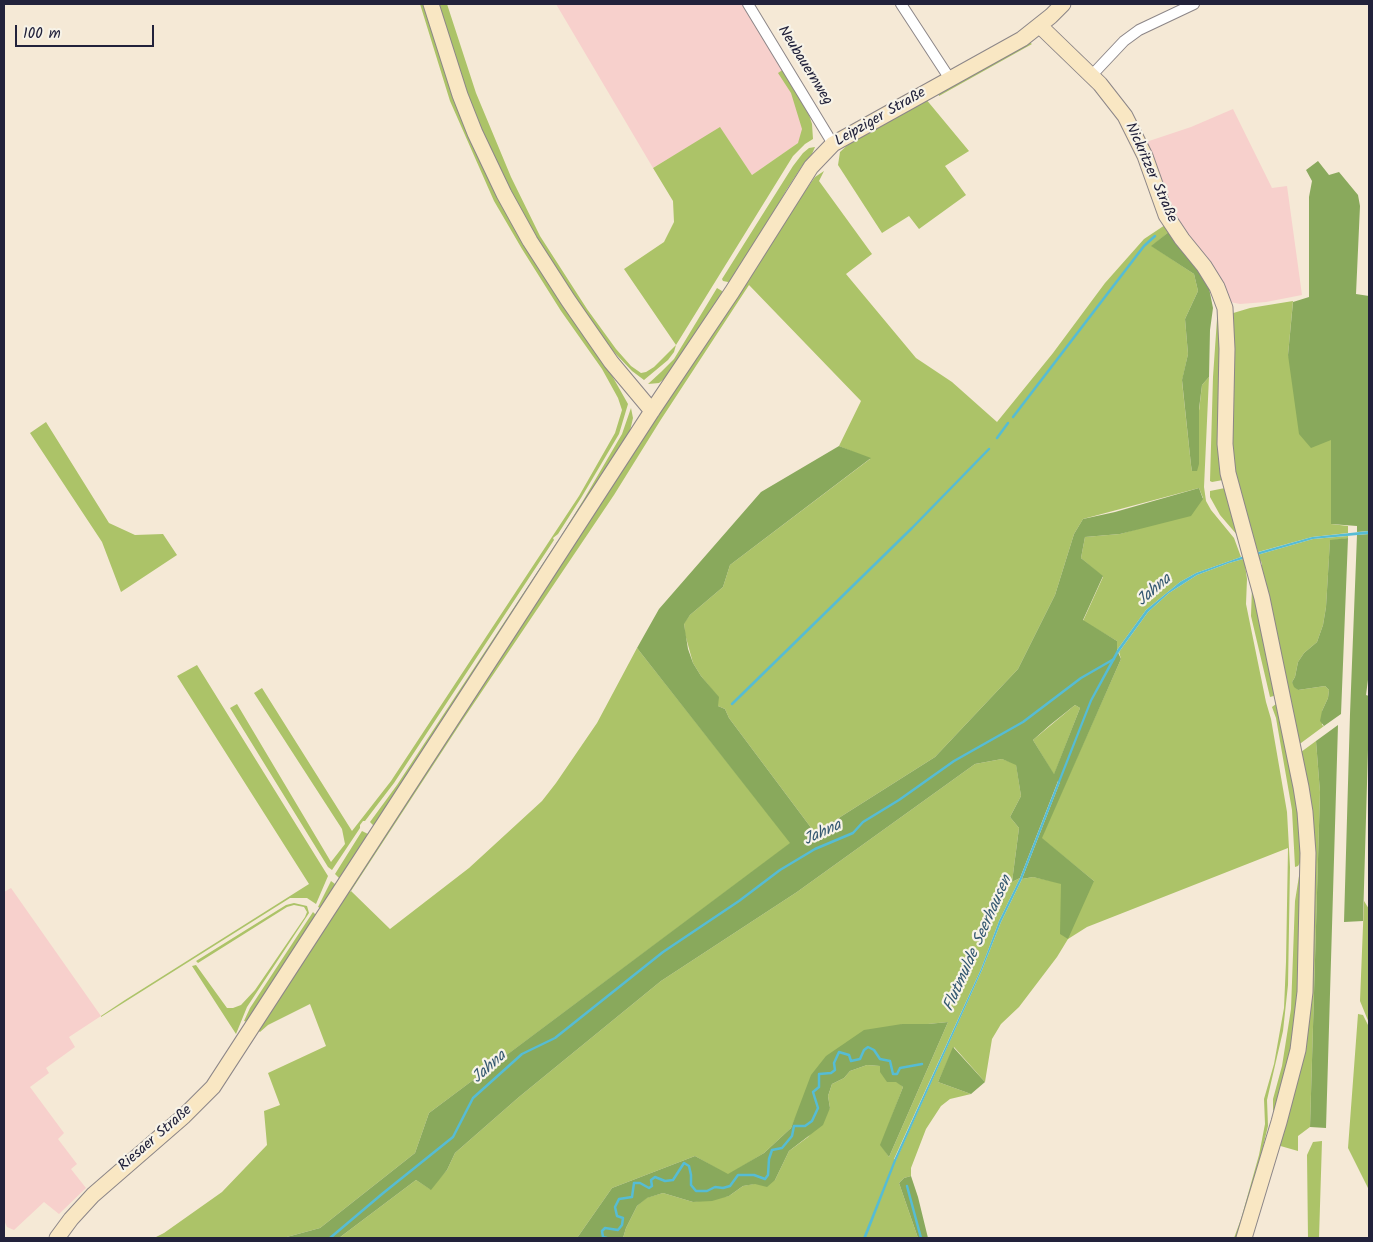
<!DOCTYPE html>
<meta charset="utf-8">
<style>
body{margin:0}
#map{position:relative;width:1373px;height:1242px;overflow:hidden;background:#f5e9d6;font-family:Kalam,sans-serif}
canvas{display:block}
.frame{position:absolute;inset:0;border:5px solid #22223b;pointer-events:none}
.scale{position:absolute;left:15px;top:25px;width:139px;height:22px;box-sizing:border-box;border:2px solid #22223b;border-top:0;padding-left:6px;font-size:15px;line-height:18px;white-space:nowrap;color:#22223b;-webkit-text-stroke:4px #f7f3e8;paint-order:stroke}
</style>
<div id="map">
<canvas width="1373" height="1242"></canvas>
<div class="frame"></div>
<div class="scale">100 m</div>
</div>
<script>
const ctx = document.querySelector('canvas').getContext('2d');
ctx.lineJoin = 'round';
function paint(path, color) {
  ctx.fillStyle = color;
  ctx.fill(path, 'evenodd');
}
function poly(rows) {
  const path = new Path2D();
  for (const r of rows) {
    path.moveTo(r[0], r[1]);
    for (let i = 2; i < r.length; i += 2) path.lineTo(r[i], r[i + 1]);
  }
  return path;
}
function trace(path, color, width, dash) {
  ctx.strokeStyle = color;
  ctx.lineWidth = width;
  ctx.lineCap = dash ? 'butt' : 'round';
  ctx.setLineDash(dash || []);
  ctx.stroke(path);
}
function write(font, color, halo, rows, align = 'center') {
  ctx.font = font + ' Kalam,sans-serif';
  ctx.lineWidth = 4.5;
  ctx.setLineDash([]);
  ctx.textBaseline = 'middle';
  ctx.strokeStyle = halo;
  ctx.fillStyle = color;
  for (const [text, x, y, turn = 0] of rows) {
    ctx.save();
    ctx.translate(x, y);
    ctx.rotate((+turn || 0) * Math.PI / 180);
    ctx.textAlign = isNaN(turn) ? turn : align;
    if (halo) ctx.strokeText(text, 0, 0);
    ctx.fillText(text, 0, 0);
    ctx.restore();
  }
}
paint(poly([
 [556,4,743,4,807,108,812,124,798,143,752,175,720,128,653,168],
 [1233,109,1272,188,1287,186,1302,295,1266,302,1240,304,1230,302,1173,217,1146,142,1191,127],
 [11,888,101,1016,69,1037,75,1047,46,1068,49,1073,30,1087,64,1133,58,1139,77,1164,71,1169,86,1188,59,1214,44,1202,14,1230,7,1227,4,1220,4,892]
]), '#f7d0cc');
paint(poly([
 [420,4,426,4,456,99,628,404,619,434,581,498,558,534,553,538,554,540,394,783,365,821,363,821,360,825,360,828,332,870,328,867,230,708,237,704,331,862,345,844,342,829,254,693,262,688,352,831,391,781,579,496,615,433,622,410,618,398,602,369,561,311,522,249,494,201,450,101],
 [436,4,447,4,476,93,511,177,540,236,587,309,616,349,631,366,641,373,646,372,654,367,676,345,624,269,664,242,674,222,673,201,653,168,720,127,752,175,798,143,802,129,791,93,778,73,784,69,807,108,812,124,813,139,805,144,793,156,676,345,674,352,668,360,644,380,632,371,612,350,555,271,510,192,466,95],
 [1028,41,1032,44,939,96,938,91],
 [925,98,969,151,945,166,966,195,919,229,909,216,882,233,838,165,840,152,855,138],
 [815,147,812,154,802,166,787,189,734,281,728,282,723,281,722,279,793,166,803,153,809,148],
 [824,171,819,181,872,254,846,274,916,358,952,382,997,422,1053,353,1105,283,1144,239,1165,225,1170,231,1152,246,1194,274,1198,291,1185,319,1188,354,1182,381,1191,465,1192,471,1202,385,1209,377,1204,487,1206,501,1211,510,1234,538,1241,557,1196,573,1180,582,1146,610,1117,650,1117,641,1083,621,1103,577,1081,558,1085,537,1120,534,1151,525,1203,498,1199,488,1083,519,1074,534,1055,595,1018,669,935,757,815,833,729,718,725,709,718,706,718,697,701,676,693,663,685,634,684,623,690,615,723,587,730,565,870,459,839,446,861,401,749,285,660,421,614,495,462,721,351,891,390,929,469,868,542,801,556,783,597,723,637,648,791,843,429,1113,415,1153,320,1228,283,1238,154,1238,164,1233,222,1192,267,1145,264,1111,280,1105,268,1073,326,1046,310,1004,268,1025,260,1032,256,1029,346,894,351,891,349,888,800,198,815,177],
 [717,288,722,291,722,293,669,375,659,383,648,384,661,372,674,359],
 [1293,301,1288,355,1331,440,1331,524,1348,526,1348,533,1312,537,1258,552,1233,475,1230,314,1250,308],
 [1221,316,1223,480,1212,482,1210,481,1213,377,1217,319],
 [631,408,633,418,630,431,565,539,561,536,584,499,622,434],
 [46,422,109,523,135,535,163,534,177,555,121,592,102,542,30,433],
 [1225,488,1238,536,1220,515,1210,497,1210,491],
 [1348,536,1348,538,1330,541,1326,607,1323,625,1317,642,1304,653,1298,662,1295,677,1292,682,1298,690,1325,686,1329,690,1328,698,1322,711,1322,725,1324,726,1301,743,1299,744,1259,566,1262,565,1261,561,1245,565,1247,579,1246,604,1266,702,1271,719,1287,812,1290,867,1288,985,1283,1031,1267,1100,1268,1126,1241,1238,1234,1238,1241,1219,1259,1155,1265,1124,1264,1099,1274,1064,1284,1008,1286,962,1288,848,1087,927,1068,939,1057,957,1019,1007,1001,1024,992,1039,985,1082,954,1047,938,1082,971,1094,950,1099,941,1106,926,1129,911,1168,911,1176,904,1178,899,1183,918,1238,623,1238,626,1228,637,1206,646,1198,663,1193,693,1202,729,1196,743,1186,775,1180,789,1151,808,1137,830,1108,828,1096,832,1084,844,1078,850,1071,867,1065,880,1066,903,1087,881,1145,889,1157,948,1022,928,1024,902,1024,798,1112,791,1128,764,1153,728,1175,695,1156,612,1188,577,1238,339,1238,416,1180,430,1189,447,1170,455,1153,519,1097,661,981,797,892,975,764,1002,759,1016,764,1021,796,1010,817,1019,828,1012,882,1020,878,999,921,981,969,894,1159,896,1160,982,970,1001,922,1022,879,1033,877,1061,883,1094,881,1041,838,1121,659,1119,652,1148,612,1169,593,1197,575,1229,563,1313,539],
 [557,542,561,544,375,827,370,822,397,785],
 [1252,587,1277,695,1270,697,1251,616],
 [197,665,328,876,316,904,307,898,290,898,101,1017,101,1016,125,1000,309,884,177,676],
 [1276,704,1279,705,1297,787,1301,861,1298,866,1295,867,1292,810,1276,718,1272,707],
 [1075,705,1080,708,1054,775,1033,740],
 [1316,741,1320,792,1310,1127,1298,1136,1298,1151,1277,1145,1301,1051,1301,752],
 [362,831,370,835,342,878,339,878,335,874],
 [1299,876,1302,876,1298,1024,1275,1112,1273,1110,1273,1099,1282,1066,1291,1009,1295,901],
 [331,881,335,884,334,888,320,908,318,907],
 [1364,901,1369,909,1369,1023,1360,1001],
 [294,903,307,906,309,913,247,1007,236,1034,192,966,196,965,227,1008,233,1008,241,1005,255,990,305,917,307,912,304,907,294,905,287,907,198,963,196,961,286,905],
 [313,912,317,916,247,1022,244,1021,250,1008],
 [1358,1014,1363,1015,1369,1027,1369,1190,1348,1148],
 [1322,1141,1319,1238,1308,1238,1307,1155,1313,1142]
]), '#acc368');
paint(poly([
 [1318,161,1329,175,1339,172,1358,195,1360,206,1356,294,1369,296,1369,531,1357,532,1357,526,1331,524,1331,440,1311,448,1299,434,1288,355,1293,302,1309,297,1309,197,1312,181,1306,170],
 [1170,231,1189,255,1209,288,1213,308,1210,330,1209,377,1202,385,1199,409,1199,464,1197,471,1192,471,1191,465,1182,380,1188,354,1185,319,1198,291,1194,274,1151,246],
 [839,446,871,458,730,565,723,587,690,615,684,624,688,649,693,663,701,676,719,697,718,706,725,709,729,718,815,833,935,757,1018,669,1055,595,1074,534,1083,519,1115,512,1199,488,1203,499,1191,516,1120,534,1085,537,1081,558,1103,576,1083,620,1117,641,1117,650,1121,659,1042,838,1094,881,1068,939,1060,934,1061,884,1033,877,1022,879,1060,782,1058,781,1020,878,1012,882,1019,828,1010,817,1021,796,1016,765,1002,759,975,764,797,892,661,981,519,1097,455,1153,447,1170,431,1190,416,1180,339,1238,283,1238,320,1228,415,1153,429,1113,790,843,637,648,659,609,761,492],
 [1075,705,1080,708,1054,774,1033,740,1050,725],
 [1369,534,1369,672,1366,695,1369,696,1369,715,1363,921,1344,922,1350,714,1357,535],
 [1348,538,1341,714,1324,726,1320,721,1322,711,1328,698,1329,690,1325,686,1298,690,1294,687,1292,682,1295,677,1298,662,1304,653,1317,642,1323,625,1326,607,1330,540],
 [1338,725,1326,1128,1310,1127,1320,792,1316,741],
 [948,1022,889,1157,880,1145,903,1087,896,1082,887,1082,880,1072,880,1066,867,1065,850,1071,844,1078,832,1084,828,1096,830,1108,823,1125,789,1151,775,1180,767,1187,755,1184,743,1186,729,1196,712,1201,693,1202,663,1193,647,1198,637,1206,626,1228,623,1238,577,1238,612,1188,695,1156,728,1174,764,1153,791,1128,811,1075,826,1056,864,1030,902,1024,928,1024],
 [953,1047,985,1082,971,1094,938,1082],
 [911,1176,918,1197,928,1238,918,1238,899,1183,904,1178]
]), '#89a95c');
paint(poly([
 [1369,531,1369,534,1313,539,1229,563,1197,575,1169,593,1148,612,1119,652,1092,701,1022,879,1001,922,982,970,896,1161,866,1238,863,1238,894,1160,981,969,999,921,1020,878,1090,700,1117,650,1146,610,1180,582,1196,573,1241,557,1312,537]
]), '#56bcd4');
trace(poly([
 [1013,417,1144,246,1155,236],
 [997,438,1008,423],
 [732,704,912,528,989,449],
 [907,1186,921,1238],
 [330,1238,382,1194,453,1137,473,1098,522,1054,555,1038,663,952,739,901,780,870,815,849,853,833,863,822,899,800,954,761,1023,722,1081,678,1114,659],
 [607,1238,603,1237,602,1231,605,1228,618,1230,622,1225,623,1218,617,1216,615,1207,619,1199,632,1197,634,1183,640,1183,649,1188,652,1186,651,1180,655,1177,665,1181,673,1180,684,1163,689,1166,691,1175,691,1185,696,1191,707,1191,715,1187,723,1188,730,1186,738,1175,754,1175,765,1179,768,1175,769,1159,772,1150,782,1148,792,1136,794,1126,805,1126,812,1121,818,1108,813,1092,819,1087,819,1074,831,1073,835,1070,834,1063,839,1052,849,1055,851,1061,860,1059,864,1050,868,1047,874,1050,880,1059,890,1061,893,1074,897,1074,900,1068,922,1064]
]), '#56bcd4', 2.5);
const street = poly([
 [748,4,833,144],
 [901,4,950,79],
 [1092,75,1124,41,1139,30,1194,4]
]);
const secondary = poly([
 [431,4,460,95,475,133,504,194,530,241,568,300,611,362,652,411],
 [1040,26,1100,84,1125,116,1145,156,1166,215,1182,239,1204,266,1217,287,1225,308,1227,349,1225,444,1228,473,1262,598,1301,787,1305,812,1308,853,1305,992,1298,1050,1279,1122,1244,1238],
 [57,1238,71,1219,93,1195,184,1116,213,1087,652,411,732,292,811,167,833,144,1022,39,1051,16,1063,4]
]);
trace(street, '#8c8688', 12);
trace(secondary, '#8c8688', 17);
trace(street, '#fff', 10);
trace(secondary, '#f9e7c3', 15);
write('15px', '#22223b', '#f7f3e8', [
 ["Neubauernweg",804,66,58],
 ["Leipziger Straße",881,118,-30],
 ["Nickritzer Straße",1150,173,66],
 ["Riesaer Straße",156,1139,-41]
]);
write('italic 16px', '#345871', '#f7f3e8', [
 ["Jahna",1155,591,-41],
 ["Jahna",823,834,-25],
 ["Flutmulde Seerhausen",979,944,-66],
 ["Jahna",490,1068,-42]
]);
</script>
